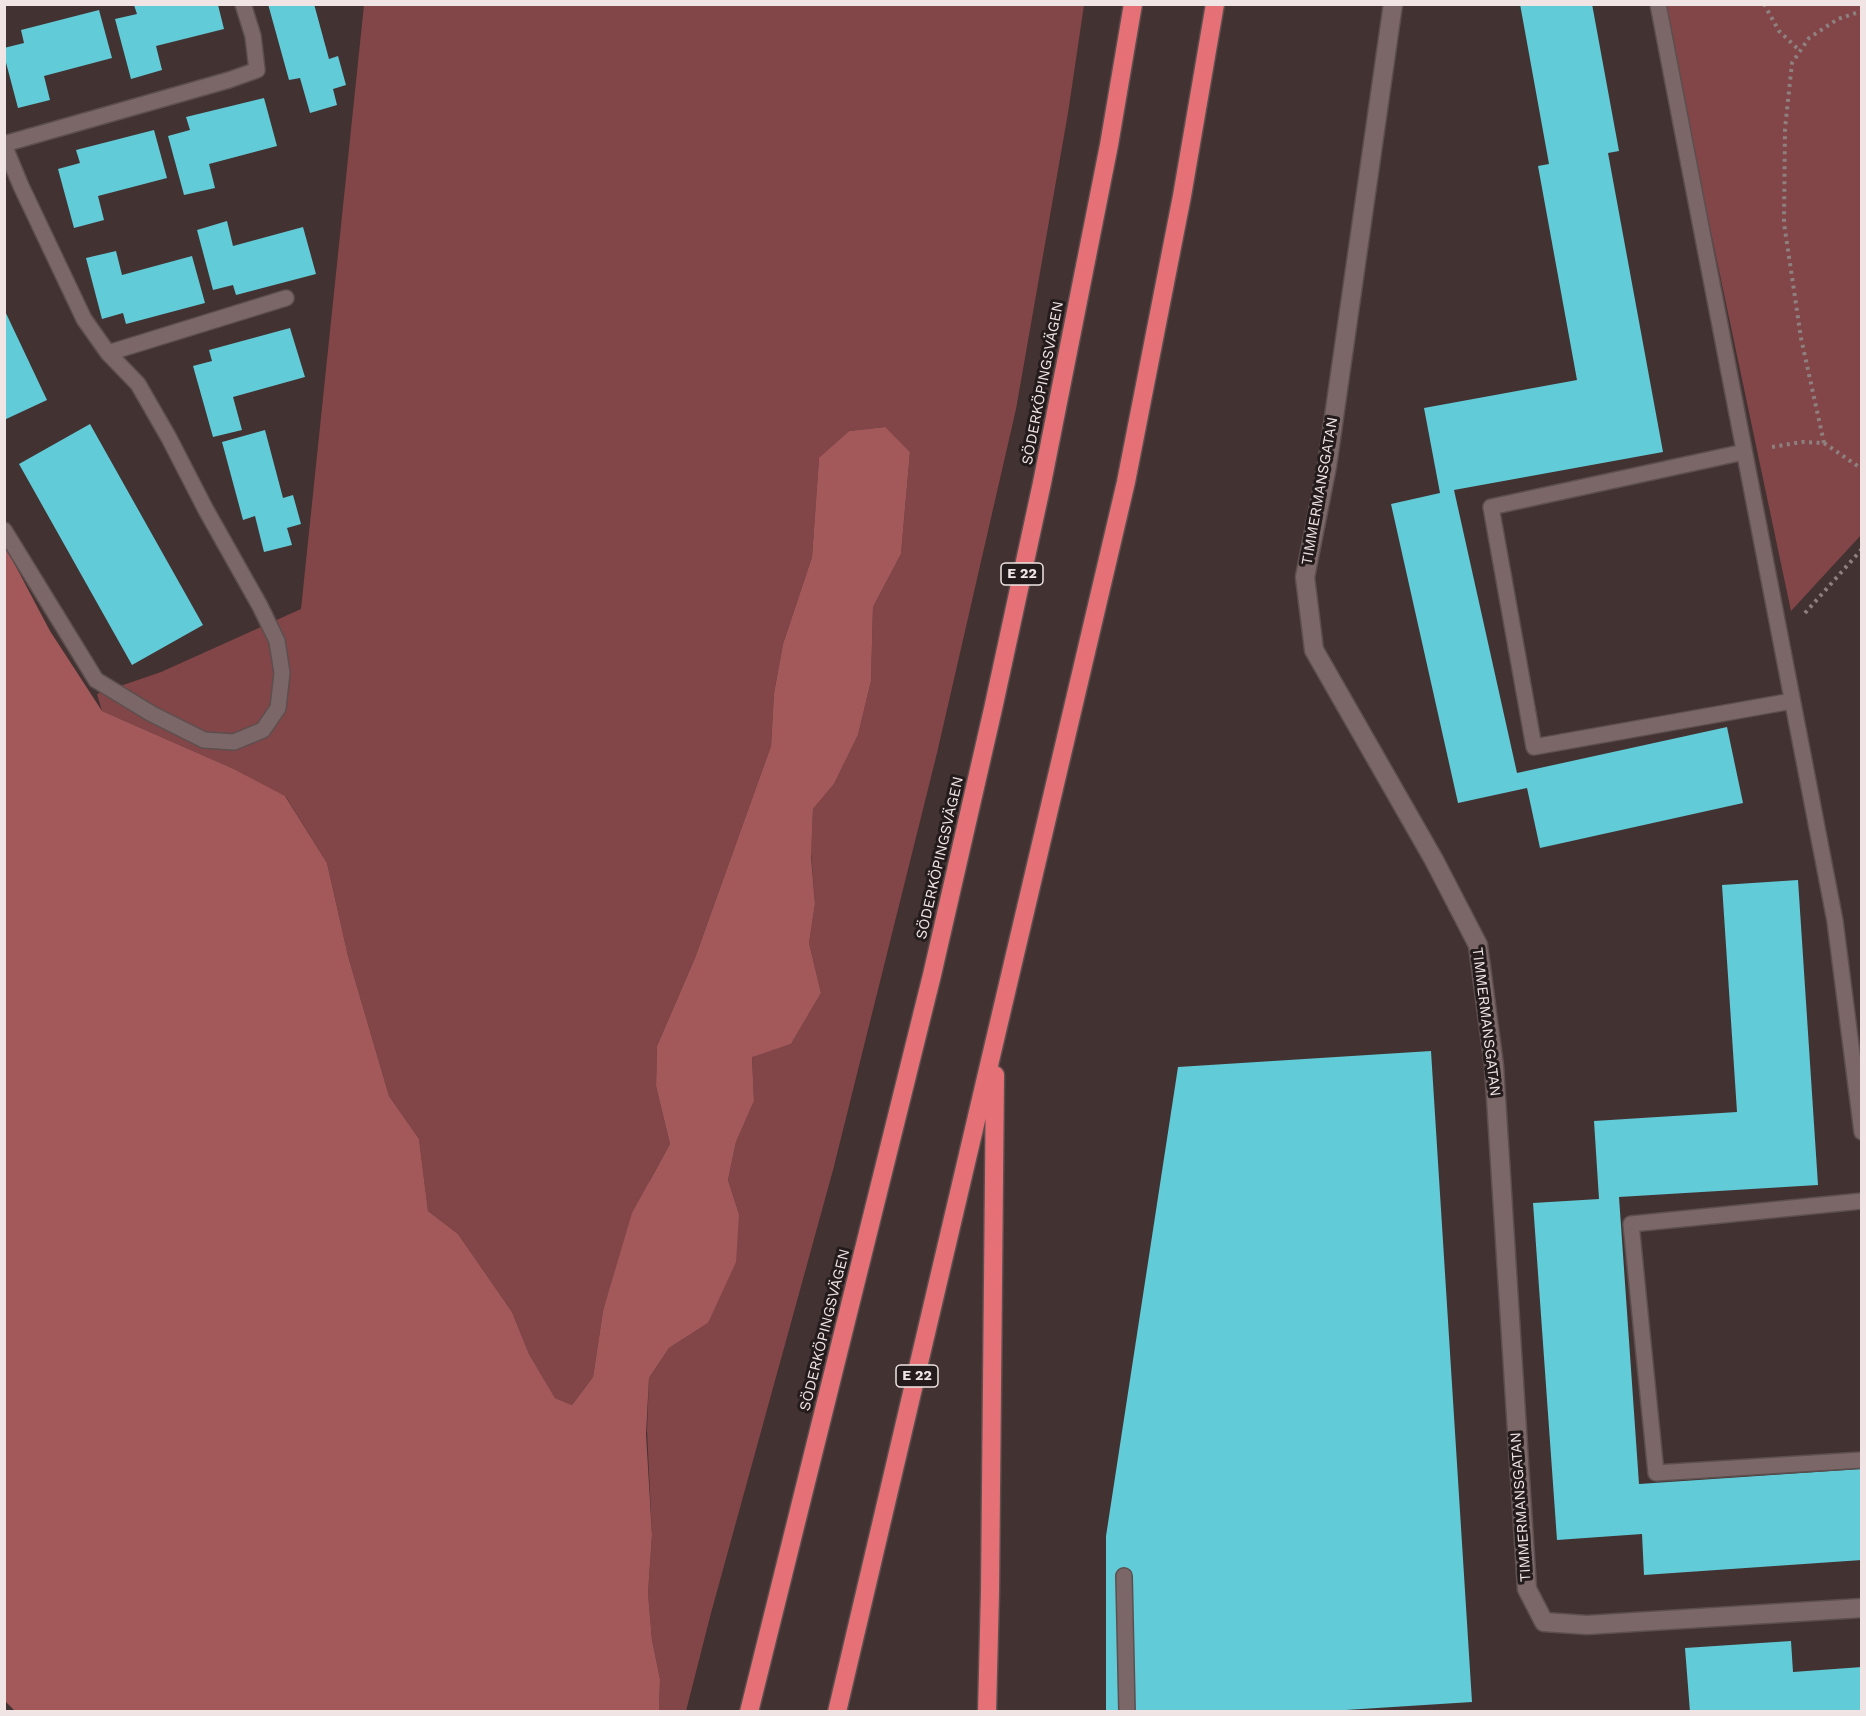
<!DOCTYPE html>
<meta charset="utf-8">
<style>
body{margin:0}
#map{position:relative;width:1866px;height:1716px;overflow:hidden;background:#433232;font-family:"Work Sans",sans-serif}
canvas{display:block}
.frame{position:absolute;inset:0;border:6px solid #f0e5e4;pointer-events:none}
</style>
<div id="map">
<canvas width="1866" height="1716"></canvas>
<div class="frame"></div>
</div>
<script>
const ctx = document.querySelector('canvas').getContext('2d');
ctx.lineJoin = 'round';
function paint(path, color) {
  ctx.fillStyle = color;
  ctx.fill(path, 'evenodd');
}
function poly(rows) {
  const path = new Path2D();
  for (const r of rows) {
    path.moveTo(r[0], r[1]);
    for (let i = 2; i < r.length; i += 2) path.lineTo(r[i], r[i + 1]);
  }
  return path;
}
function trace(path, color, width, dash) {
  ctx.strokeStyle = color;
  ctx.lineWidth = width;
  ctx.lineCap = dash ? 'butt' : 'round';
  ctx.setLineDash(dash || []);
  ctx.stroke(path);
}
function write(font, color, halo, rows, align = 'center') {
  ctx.font = font + ' "Work Sans",sans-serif';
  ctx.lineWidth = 6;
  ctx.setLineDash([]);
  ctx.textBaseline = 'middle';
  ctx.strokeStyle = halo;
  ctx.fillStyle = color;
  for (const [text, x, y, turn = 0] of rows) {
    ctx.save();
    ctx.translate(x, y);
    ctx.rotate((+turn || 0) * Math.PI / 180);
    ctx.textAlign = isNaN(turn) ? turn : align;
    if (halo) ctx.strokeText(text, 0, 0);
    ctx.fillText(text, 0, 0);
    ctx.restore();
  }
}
paint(poly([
 [364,5,1084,5,1068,113,1016,409,937,753,833,1170,711,1613,686,1711,659,1711,660,1679,652,1640,648,1593,652,1535,647,1430,649,1378,669,1348,708,1323,739,1214,728,1180,736,1142,754,1101,752,1056,791,1044,821,993,809,943,815,904,811,852,813,809,834,784,858,735,871,681,873,607,901,554,910,452,884,427,849,431,819,459,812,557,783,644,774,693,771,746,695,958,657,1046,656,1086,670,1144,650,1180,603,1311,593,1377,572,1405,555,1398,529,1354,512,1312,458,1234,428,1211,419,1139,389,1096,348,956,327,863,286,797,234,769,102,711,97,694,161,672,301,609],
 [1663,5,1861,5,1861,535,1791,611]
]), '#824648');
paint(poly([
 [885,427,910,452,901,554,873,607,871,681,858,735,834,784,813,809,811,857,815,904,809,943,821,993,791,1044,752,1057,754,1101,736,1142,728,1180,739,1214,736,1262,708,1323,669,1348,649,1378,646,1434,652,1535,648,1593,652,1640,660,1679,659,1711,16,1712,5,1701,4,544,50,631,102,711,234,769,285,796,327,863,348,956,389,1096,419,1139,428,1211,458,1234,512,1312,529,1354,555,1398,572,1405,593,1377,603,1311,632,1213,670,1144,656,1086,657,1046,695,958,771,746,774,693,783,644,812,557,819,458,849,431]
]), '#a3585a');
paint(poly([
 [268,4,314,4,329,59,338,56,346,85,333,89,337,105,310,113,300,78,289,80],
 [1520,4,1592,4,1619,151,1608,153,1663,452,1454,490,1517,773,1727,727,1743,803,1540,848,1527,788,1458,803,1391,504,1440,493,1424,408,1577,380,1538,166,1549,164],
 [134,5,218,5,224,29,156,46,162,70,131,79,115,19,137,14],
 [99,10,112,58,44,76,50,100,18,108,4,55,4,48,24,43,21,30],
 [264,98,277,146,209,164,215,188,184,195,168,136,190,130,186,117],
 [154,130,167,178,98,196,104,220,74,228,58,169,80,163,76,150],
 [227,221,233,246,303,227,316,274,236,295,233,285,213,290,197,230],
 [116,251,122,275,192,256,205,303,126,324,123,313,102,319,86,258],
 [4,309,47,400,4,420],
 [290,328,305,377,233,397,242,430,213,437,193,366,212,361,209,350],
 [90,424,203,625,132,665,19,464],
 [265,430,283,498,293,495,301,524,287,528,292,545,264,552,255,516,243,520,222,442],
 [1798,880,1818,1185,1619,1197,1639,1484,1861,1469,1862,1560,1644,1575,1642,1534,1557,1540,1533,1203,1599,1199,1594,1121,1737,1112,1722,885],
 [1431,1051,1472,1702,1314,1712,1106,1712,1106,1536,1178,1067],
 [1791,1641,1793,1672,1862,1667,1862,1712,1690,1712,1685,1648]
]), '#61cbd7');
const lane = poly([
 [1658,4,1835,921,1862,1132],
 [4,144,229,80,257,70,253,36,243,4],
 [4,145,21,186,84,319,108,353,138,384,169,438,206,510,260,606,277,641,282,673,278,708,263,730,234,742,204,740,152,714,96,680,4,530],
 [108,353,286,298],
 [1744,452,1491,507,1534,747,1792,701],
 [1862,1201,1631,1224,1656,1473,1862,1460],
 [1124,1576,1127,1712]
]);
const street = poly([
 [1393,4,1327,466,1305,577,1314,650,1434,860,1478,945,1494,1066,1527,1589,1544,1622,1587,1625,1862,1608]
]);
const highway = poly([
 [749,1712,932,975,993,709,1042,483,1109,145,1133,4],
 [837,1712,1126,482,1182,196,1215,4],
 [987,1712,990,1592,995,1075]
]);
trace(lane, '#5d4f4f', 18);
trace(street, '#5d4f4f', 21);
trace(highway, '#5d4f4f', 21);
trace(poly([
 [1764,4,1779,31,1800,51],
 [1824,443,1801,338,1784,223,1785,129,1792,63,1809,38,1838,19,1862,11],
 [1772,447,1802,442,1824,443,1862,469],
 [1805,613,1862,549]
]), '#8f8080', 4, [3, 4.5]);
trace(lane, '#7b6767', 15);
trace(street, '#7b6767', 18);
trace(highway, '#e57176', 18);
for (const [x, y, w] of [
 [1022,574,42],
 [917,1376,42]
]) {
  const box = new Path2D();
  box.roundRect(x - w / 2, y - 11, w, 22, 4.5);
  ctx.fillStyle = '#241c1c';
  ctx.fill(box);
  trace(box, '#f0e5e4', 1.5);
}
write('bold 14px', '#f0e5e4', null, [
 ["E 22",1022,574],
 ["E 22",917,1376]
]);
write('15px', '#f0e5e4', '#241c1c', [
 ["SÖDERKÖPINGSVÄGEN",1043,383,-79],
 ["TIMMERMANSGATAN",1320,491,-80],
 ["SÖDERKÖPINGSVÄGEN",940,858,-77],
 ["TIMMERMANSGATAN",1486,1022,83],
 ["SÖDERKÖPINGSVÄGEN",825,1330,-76],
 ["TIMMERMANSGATAN",1521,1507,-94]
]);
</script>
